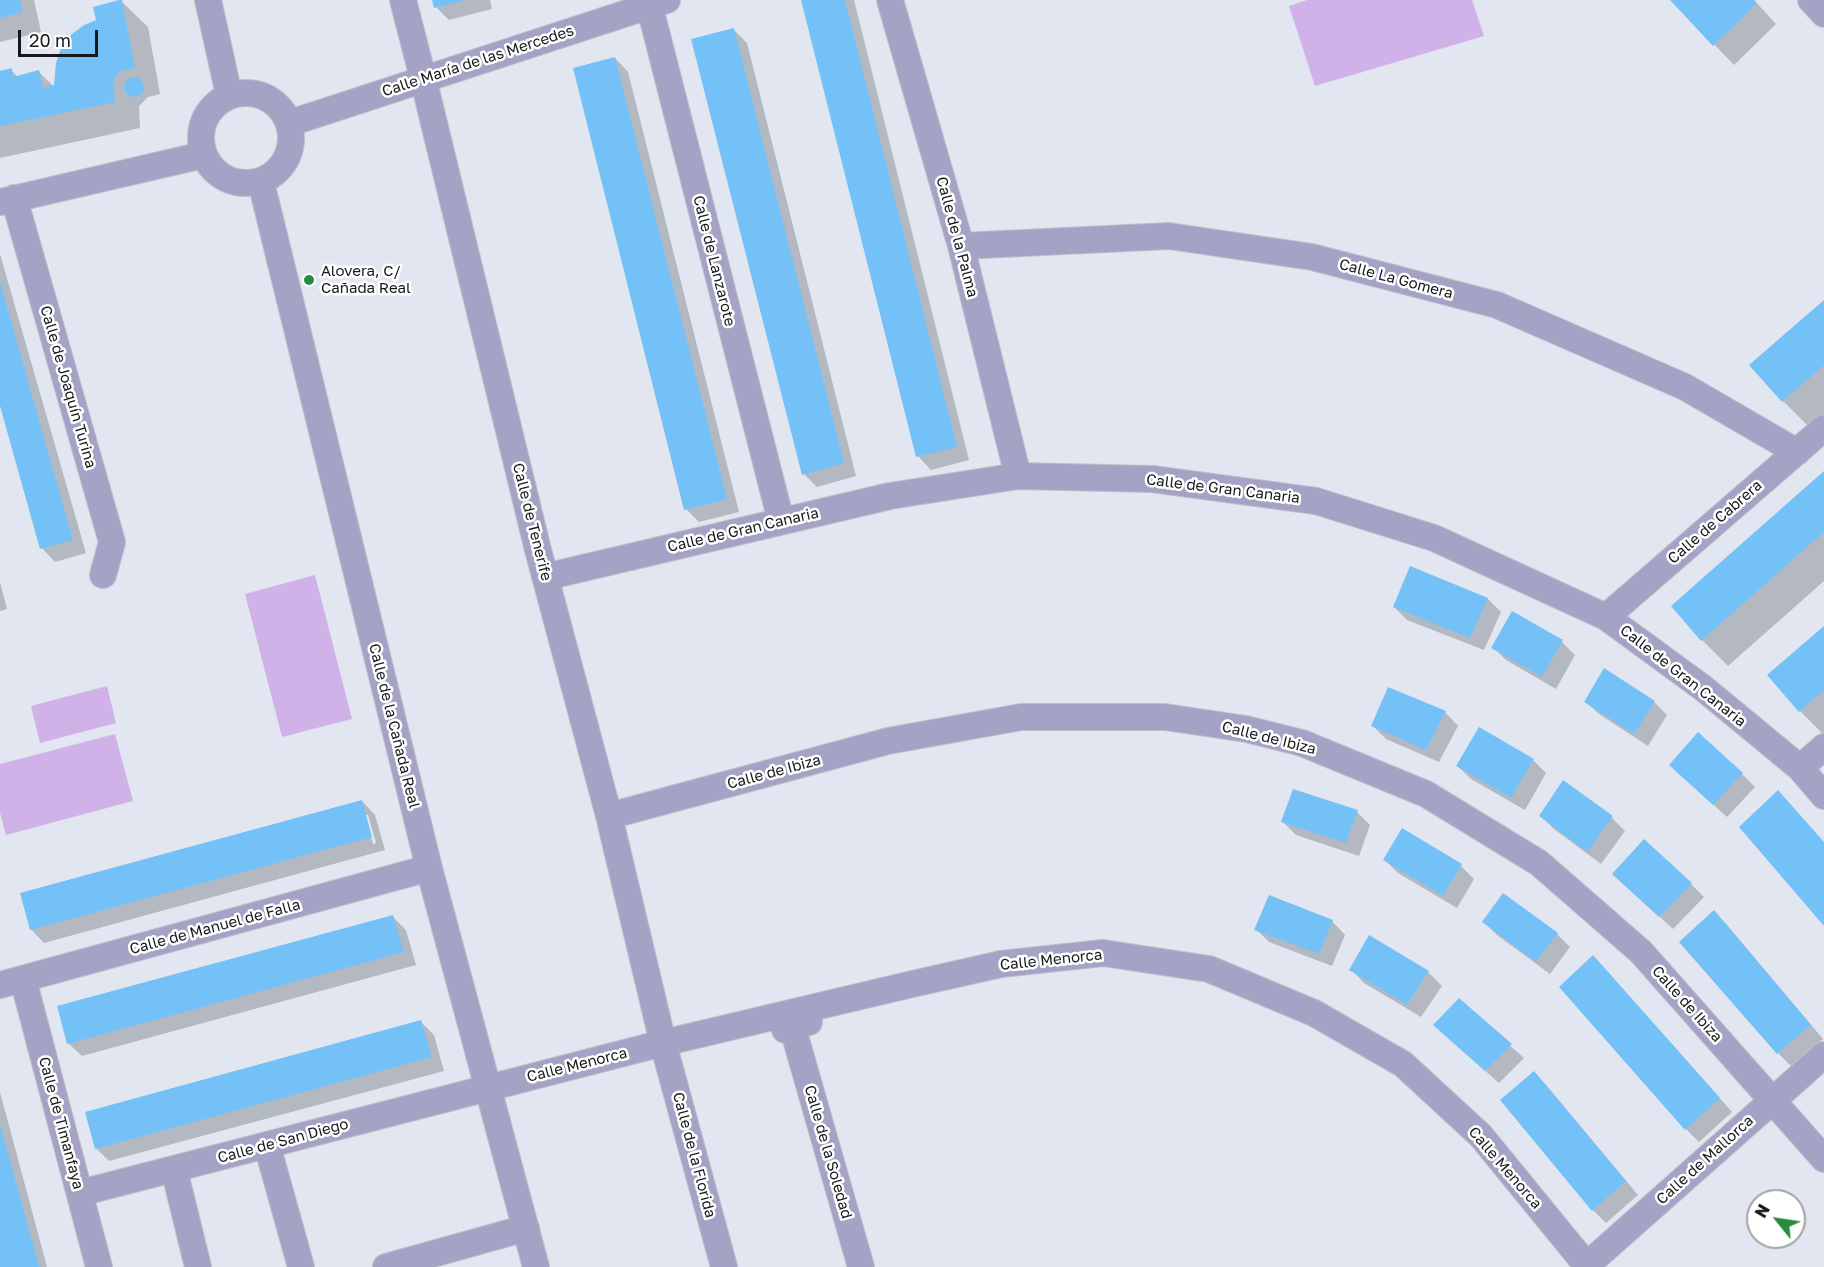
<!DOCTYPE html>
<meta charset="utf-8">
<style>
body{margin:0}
#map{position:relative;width:1824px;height:1267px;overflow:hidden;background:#e1e6f0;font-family:"Golos Text",sans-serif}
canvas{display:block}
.north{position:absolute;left:1746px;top:1189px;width:60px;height:60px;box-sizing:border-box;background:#fff;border:2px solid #a2a3a4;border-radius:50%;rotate:300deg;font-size:16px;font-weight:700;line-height:24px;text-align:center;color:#16181b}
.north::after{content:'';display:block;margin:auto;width:21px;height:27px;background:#288b3f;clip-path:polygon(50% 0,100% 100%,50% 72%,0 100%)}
.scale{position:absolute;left:18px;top:30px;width:80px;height:27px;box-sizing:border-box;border:3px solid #16181b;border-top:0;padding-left:8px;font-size:18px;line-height:21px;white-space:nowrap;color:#16181b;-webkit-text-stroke:4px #fff;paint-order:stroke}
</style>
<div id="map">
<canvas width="1824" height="1267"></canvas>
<div class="north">N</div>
<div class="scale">20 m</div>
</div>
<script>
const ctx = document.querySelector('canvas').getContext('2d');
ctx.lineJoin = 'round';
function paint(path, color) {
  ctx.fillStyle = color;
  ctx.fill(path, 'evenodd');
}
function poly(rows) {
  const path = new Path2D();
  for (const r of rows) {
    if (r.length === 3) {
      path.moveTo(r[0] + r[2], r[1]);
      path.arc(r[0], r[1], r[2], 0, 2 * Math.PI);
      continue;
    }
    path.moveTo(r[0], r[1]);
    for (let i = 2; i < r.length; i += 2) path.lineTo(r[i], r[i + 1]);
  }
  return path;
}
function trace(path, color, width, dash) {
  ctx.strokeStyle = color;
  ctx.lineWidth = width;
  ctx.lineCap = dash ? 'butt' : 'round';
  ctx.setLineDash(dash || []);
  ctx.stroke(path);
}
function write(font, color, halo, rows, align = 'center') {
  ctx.font = font + ' "Golos Text",sans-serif';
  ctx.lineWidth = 5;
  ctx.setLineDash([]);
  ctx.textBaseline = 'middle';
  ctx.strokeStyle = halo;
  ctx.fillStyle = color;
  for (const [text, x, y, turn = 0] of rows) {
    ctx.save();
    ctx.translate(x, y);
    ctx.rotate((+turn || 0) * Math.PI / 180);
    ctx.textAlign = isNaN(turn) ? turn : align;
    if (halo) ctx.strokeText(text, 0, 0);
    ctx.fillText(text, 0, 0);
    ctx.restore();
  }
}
paint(poly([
 [1307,0,1472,0,1484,36,1315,86,1289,6],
 [315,575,352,719,282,737,245,594],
 [107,686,116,723,40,743,31,706],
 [115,734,133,801,6,835,0,813,0,764]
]), '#d1b2e8');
paint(poly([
 [0,0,34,0,41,32,0,42],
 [434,0,490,0,492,9,449,20,436,7],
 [802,0,854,0,969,460,931,470,918,456],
 [1672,0,1754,0,1776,24,1734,65],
 [121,1,148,27,160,94,148,97,139,106,140,128,0,158,0,73,11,70,18,77,39,72,54,87],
 [734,30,747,43,856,476,817,487,804,474],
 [615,58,628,72,739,512,699,522,686,509],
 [0,254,86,553,55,562,42,548,0,401],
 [1824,302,1824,414,1809,427,1783,401],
 [1824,473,1824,581,1728,666,1702,640,1673,606],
 [1411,568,1488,599,1501,612,1484,650,1407,620,1394,607],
 [0,582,7,609,0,611],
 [1512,613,1562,642,1575,655,1556,689,1506,660,1493,647],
 [1824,628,1824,735,1800,711],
 [1585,701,1654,702,1667,715,1648,746,1599,714],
 [1445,712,1458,726,1439,762,1386,739,1373,726],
 [1533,760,1546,773,1525,810,1471,779,1458,766],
 [1742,774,1755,787,1727,817,1684,778],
 [1563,782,1612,818,1625,831,1601,864,1554,829,1541,816],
 [362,801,375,815,385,850,44,943,31,929],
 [365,815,368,815,376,843,373,844],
 [1357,812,1370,825,1359,856,1296,835,1283,822],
 [1402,830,1461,866,1474,879,1457,908,1398,873,1385,860],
 [1691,884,1704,897,1673,929,1627,887],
 [1714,912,1727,925,1823,1039,1791,1066,1778,1053],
 [393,917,406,930,416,965,82,1056,68,1043],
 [1332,921,1345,935,1332,966,1269,942,1256,929],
 [1484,922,1557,934,1570,947,1550,974,1497,935],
 [1370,937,1428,972,1442,986,1421,1017,1364,983,1351,969],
 [1606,970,1732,1112,1699,1142,1686,1129],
 [1459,1000,1524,1058,1499,1083,1448,1038],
 [421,1022,434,1035,444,1071,109,1161,96,1148],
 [1534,1073,1547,1086,1638,1195,1606,1223,1593,1210],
 [0,1092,47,1267,0,1267]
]), '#0003');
paint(poly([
 [0,0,20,0,23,12,0,18],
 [119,0,122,0,135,68,121,71,113,80,115,102,0,126,0,71,12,68,13,77,39,70,43,88,54,85,56,63,61,48,72,34,84,25,96,20,93,7],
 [432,0,462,0,462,1,434,8],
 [801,0,845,0,957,447,916,457],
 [1670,0,1754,0,1757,3,1713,46],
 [734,28,844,463,802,475,691,39],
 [615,57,727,499,684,510,573,68],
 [134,87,10],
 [0,282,73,540,40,549,0,406],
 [1824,300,1824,365,1782,402,1749,365],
 [1824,471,1824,532,1701,641,1671,606],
 [1410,566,1488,598,1470,638,1393,607],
 [1512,611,1563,640,1542,677,1491,648],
 [1824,626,1824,690,1799,712,1767,675],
 [1604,668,1655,701,1634,734,1584,702],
 [1388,687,1446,711,1426,750,1371,726],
 [1479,727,1534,759,1511,798,1456,766],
 [1698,732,1743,773,1713,805,1669,765],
 [1563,780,1613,816,1587,852,1539,816],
 [1293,789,1358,810,1346,843,1281,822],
 [1778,790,1824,842,1824,926,1739,827],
 [362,800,372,837,30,930,20,893],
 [1402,828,1462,864,1443,896,1383,860],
 [1644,839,1692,883,1659,917,1612,874],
 [1503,893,1558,933,1536,962,1482,922],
 [1269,895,1333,920,1319,954,1254,930],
 [1714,910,1811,1025,1777,1054,1679,942],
 [393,915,404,952,67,1044,57,1006],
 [1369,935,1429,971,1407,1005,1349,970],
 [1593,955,1720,1098,1685,1130,1559,987],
 [1459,998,1512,1044,1485,1071,1433,1025],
 [421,1020,432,1057,95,1149,85,1112],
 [1534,1071,1626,1181,1592,1211,1500,1100],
 [0,1127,1,1127,39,1267,0,1267]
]), '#74c1f7');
const minor = poly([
 [208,0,229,95],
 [403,0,423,78,538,550,609,816,663,1043,724,1267],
 [648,0,781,521],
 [890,0,961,246,1018,476],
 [1811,0,1824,14],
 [246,138,45],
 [290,123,667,0],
 [261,182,429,868,536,1267],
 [14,198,112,542,103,575],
 [0,202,203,155],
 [961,246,1169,236,1312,257,1497,305,1685,387,1797,452],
 [545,577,890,496,1018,476,1152,479,1316,501,1434,538,1606,617,1703,688,1800,768,1824,796],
 [1606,617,1824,428],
 [1800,768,1824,747],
 [609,816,888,741,1021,717,1165,717,1246,729,1302,743,1426,794,1539,863,1641,952,1824,1159],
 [23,979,99,1267],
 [0,985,429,868],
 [809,1022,785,1030,796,1030,795,1036,861,1267],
 [267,1145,301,1267],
 [174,1169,198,1267],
 [80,1193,663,1043,908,985,1001,964,1103,953,1209,969,1314,1013,1403,1064,1481,1136,1588,1267],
 [1587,1265,1824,1055],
 [386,1267,526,1228]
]);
trace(minor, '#bcc1ca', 28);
trace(minor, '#a4a3c5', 26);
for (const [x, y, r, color] of [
 [309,280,6,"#288b3f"]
]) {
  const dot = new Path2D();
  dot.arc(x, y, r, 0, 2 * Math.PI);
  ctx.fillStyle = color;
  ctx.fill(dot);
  trace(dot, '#fff', 2);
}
write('15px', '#16181b', '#fff', [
 ["Calle María de las Mercedes",478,61,-18],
 ["Calle de la Palma",957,237,75],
 ["Calle de Lanzarote",714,261,76],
 ["Calle La Gomera",1396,279,15],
 ["Calle de Joaquín Turina",68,387,74],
 ["Calle de Gran Canaria",1223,489,7],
 ["Calle de Tenerife",532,522,76],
 ["Calle de Cabrera",1715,522,-41],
 ["Calle de Gran Canaria",743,530,-13],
 ["Calle de Gran Canaria",1683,676,38],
 ["Calle de la Cañada Real",394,726,76],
 ["Calle de Ibiza",1269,738,14],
 ["Calle de Ibiza",774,772,-15],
 ["Calle de Manuel de Falla",215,927,-15],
 ["Calle Menorca",1051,960,-6],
 ["Calle de Ibiza",1687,1004,48],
 ["Calle Menorca",577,1065,-14],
 ["Calle de Timanfaya",61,1123,75],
 ["Calle de San Diego",283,1141,-15],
 ["Calle de la Soledad",828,1152,74],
 ["Calle de la Florida",694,1155,75],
 ["Calle de Mallorca",1705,1160,-42],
 ["Calle Menorca",1505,1168,49]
]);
write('15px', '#16181b', '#fff', [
 ["Alovera, C/",321,271],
 ["Cañada Real",321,288]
], 'left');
</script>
